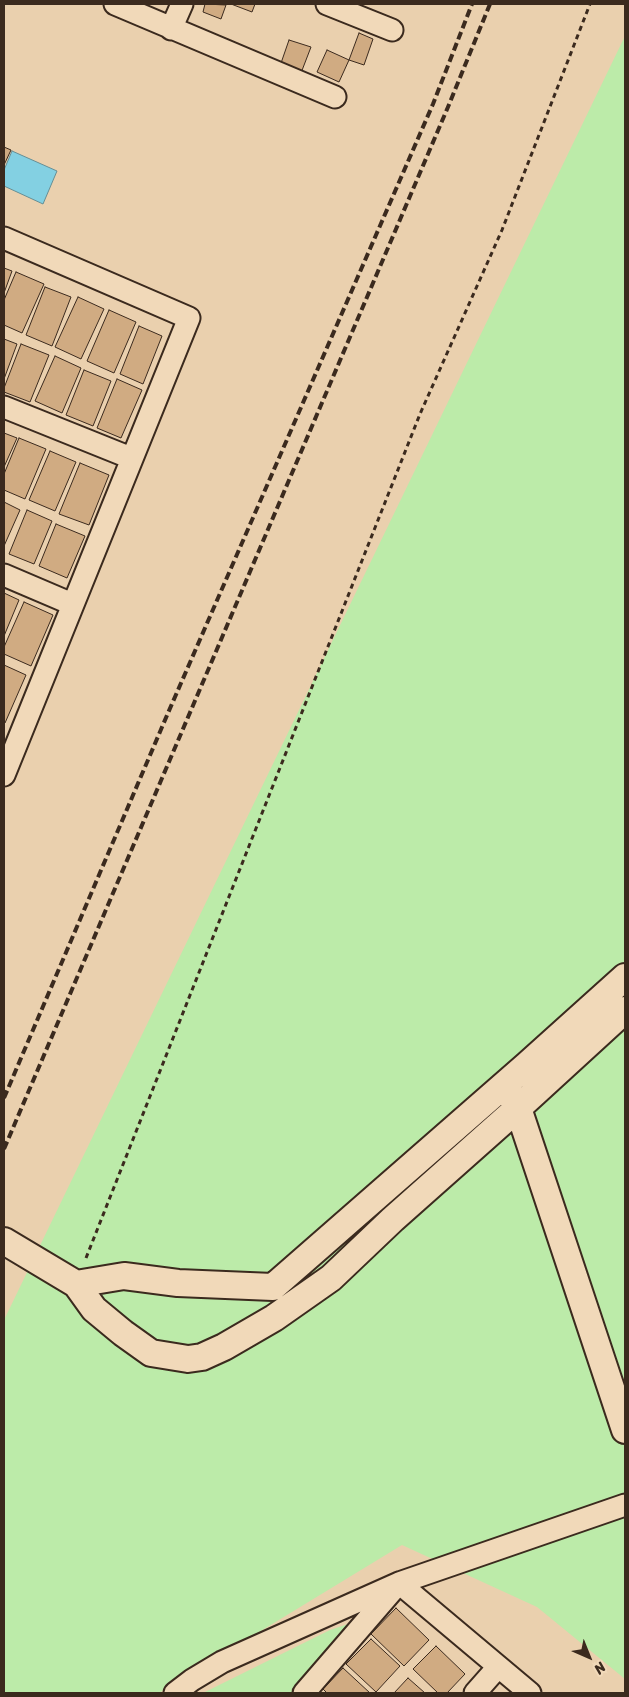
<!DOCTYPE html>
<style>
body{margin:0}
#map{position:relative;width:629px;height:1697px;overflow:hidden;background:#ead0ae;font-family:Sriracha,sans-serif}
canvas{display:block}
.frame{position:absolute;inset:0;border:5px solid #3b2a1e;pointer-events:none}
.north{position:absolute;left:564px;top:1632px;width:50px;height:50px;-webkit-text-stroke:4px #f1d9b9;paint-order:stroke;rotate:136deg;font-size:14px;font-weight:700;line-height:20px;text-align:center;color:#3b2a1e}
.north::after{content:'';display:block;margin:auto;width:18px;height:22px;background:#3b2a1e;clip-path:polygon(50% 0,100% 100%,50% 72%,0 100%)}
</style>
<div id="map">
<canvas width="629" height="1697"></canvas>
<div class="frame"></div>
<div class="north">N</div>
</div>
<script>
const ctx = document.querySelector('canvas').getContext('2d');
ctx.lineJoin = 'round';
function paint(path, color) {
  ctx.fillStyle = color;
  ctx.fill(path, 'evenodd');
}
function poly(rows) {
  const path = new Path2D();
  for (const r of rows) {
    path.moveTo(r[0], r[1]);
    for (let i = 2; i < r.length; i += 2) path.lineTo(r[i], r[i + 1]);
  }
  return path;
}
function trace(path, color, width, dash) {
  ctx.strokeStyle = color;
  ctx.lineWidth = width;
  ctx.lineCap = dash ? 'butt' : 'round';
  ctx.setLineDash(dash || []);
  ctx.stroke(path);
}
paint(poly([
 [625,36,625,1679,537,1607,402,1545,159,1693,4,1693,4,1320],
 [360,1620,294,1693,203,1693,330,1630]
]), '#bceba9');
const water = poly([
 [12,151,57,171,43,204,4,186,4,170,12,151]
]);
paint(water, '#83d0e2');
trace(water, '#668e94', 1);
const building = poly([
 [205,4,226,5,221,19,203,12,205,4],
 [231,4,255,4,252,12,231,4],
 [359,33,373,39,364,65,349,60,359,33],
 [289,40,311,47,301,73,280,66,289,40],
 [327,50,349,60,339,82,317,72,327,50],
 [4,147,11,150,4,165,4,147],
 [4,268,12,271,4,293,4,268],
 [16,272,44,284,22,333,4,325,4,300,16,272],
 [45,287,71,297,52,346,26,335,45,287],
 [78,297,104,309,81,359,55,347,78,297],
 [109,310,136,322,114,373,87,361,109,310],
 [139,326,162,336,143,384,120,374,139,326],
 [4,339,17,344,4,379,4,339],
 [21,344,49,355,30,402,4,392,4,388,21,344],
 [55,356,81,368,62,413,35,401,55,356],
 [84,370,111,381,93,426,66,415,84,370],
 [117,379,142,390,121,438,97,428,117,379],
 [4,433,17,438,4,467,4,433],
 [19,438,46,449,25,499,4,490,4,474,19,438],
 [50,451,76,462,55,511,29,500,50,451],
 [80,463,109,475,89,525,59,514,80,463],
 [4,502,20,510,4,546,4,502],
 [27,510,52,521,34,564,9,554,27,510],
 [56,524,85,536,67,578,39,566,56,524],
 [4,593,19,600,4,636,4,593],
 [24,602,53,615,31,666,4,654,4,647,24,602],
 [4,665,26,675,5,723,4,723,4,665],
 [396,1608,429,1640,404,1666,371,1634,396,1608],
 [371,1639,400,1666,376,1692,346,1664,371,1639],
 [436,1646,465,1674,447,1693,438,1693,413,1669,436,1646],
 [343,1668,370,1693,327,1693,323,1689,343,1668],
 [408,1678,425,1693,394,1693,408,1678]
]);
paint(building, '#d0ab82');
trace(building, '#3b2a1e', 1);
const minor = poly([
 [115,4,335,97],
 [327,4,392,30],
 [171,29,182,4],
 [4,238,189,318,4,775],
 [4,407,131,458],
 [4,575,72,604],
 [175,1693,192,1680,222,1662,399,1583,530,1693],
 [304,1693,399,1583,625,1505],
 [475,1693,498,1667]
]);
const tertiary = poly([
 [510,1094,518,1108,625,1430],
 [4,1241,76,1284,94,1309,123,1333,151,1353,188,1359,202,1357,224,1347,274,1318,331,1278,393,1219,518,1108,625,1010],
 [76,1284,124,1276,178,1283,273,1287,527,1065,625,977]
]);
trace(minor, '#3b2a1e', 25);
trace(tertiary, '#3b2a1e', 30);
trace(poly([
 [86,1258,420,414,502,230,590,4]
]), '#3b2a1e', 3, [5, 4]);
trace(minor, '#f1d9b9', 21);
trace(tertiary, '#f1d9b9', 26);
trace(poly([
 [4,1098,168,713,433,104,472,4],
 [4,1149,448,107,490,4]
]), '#3b2a1e', 4, [8, 4]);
</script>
